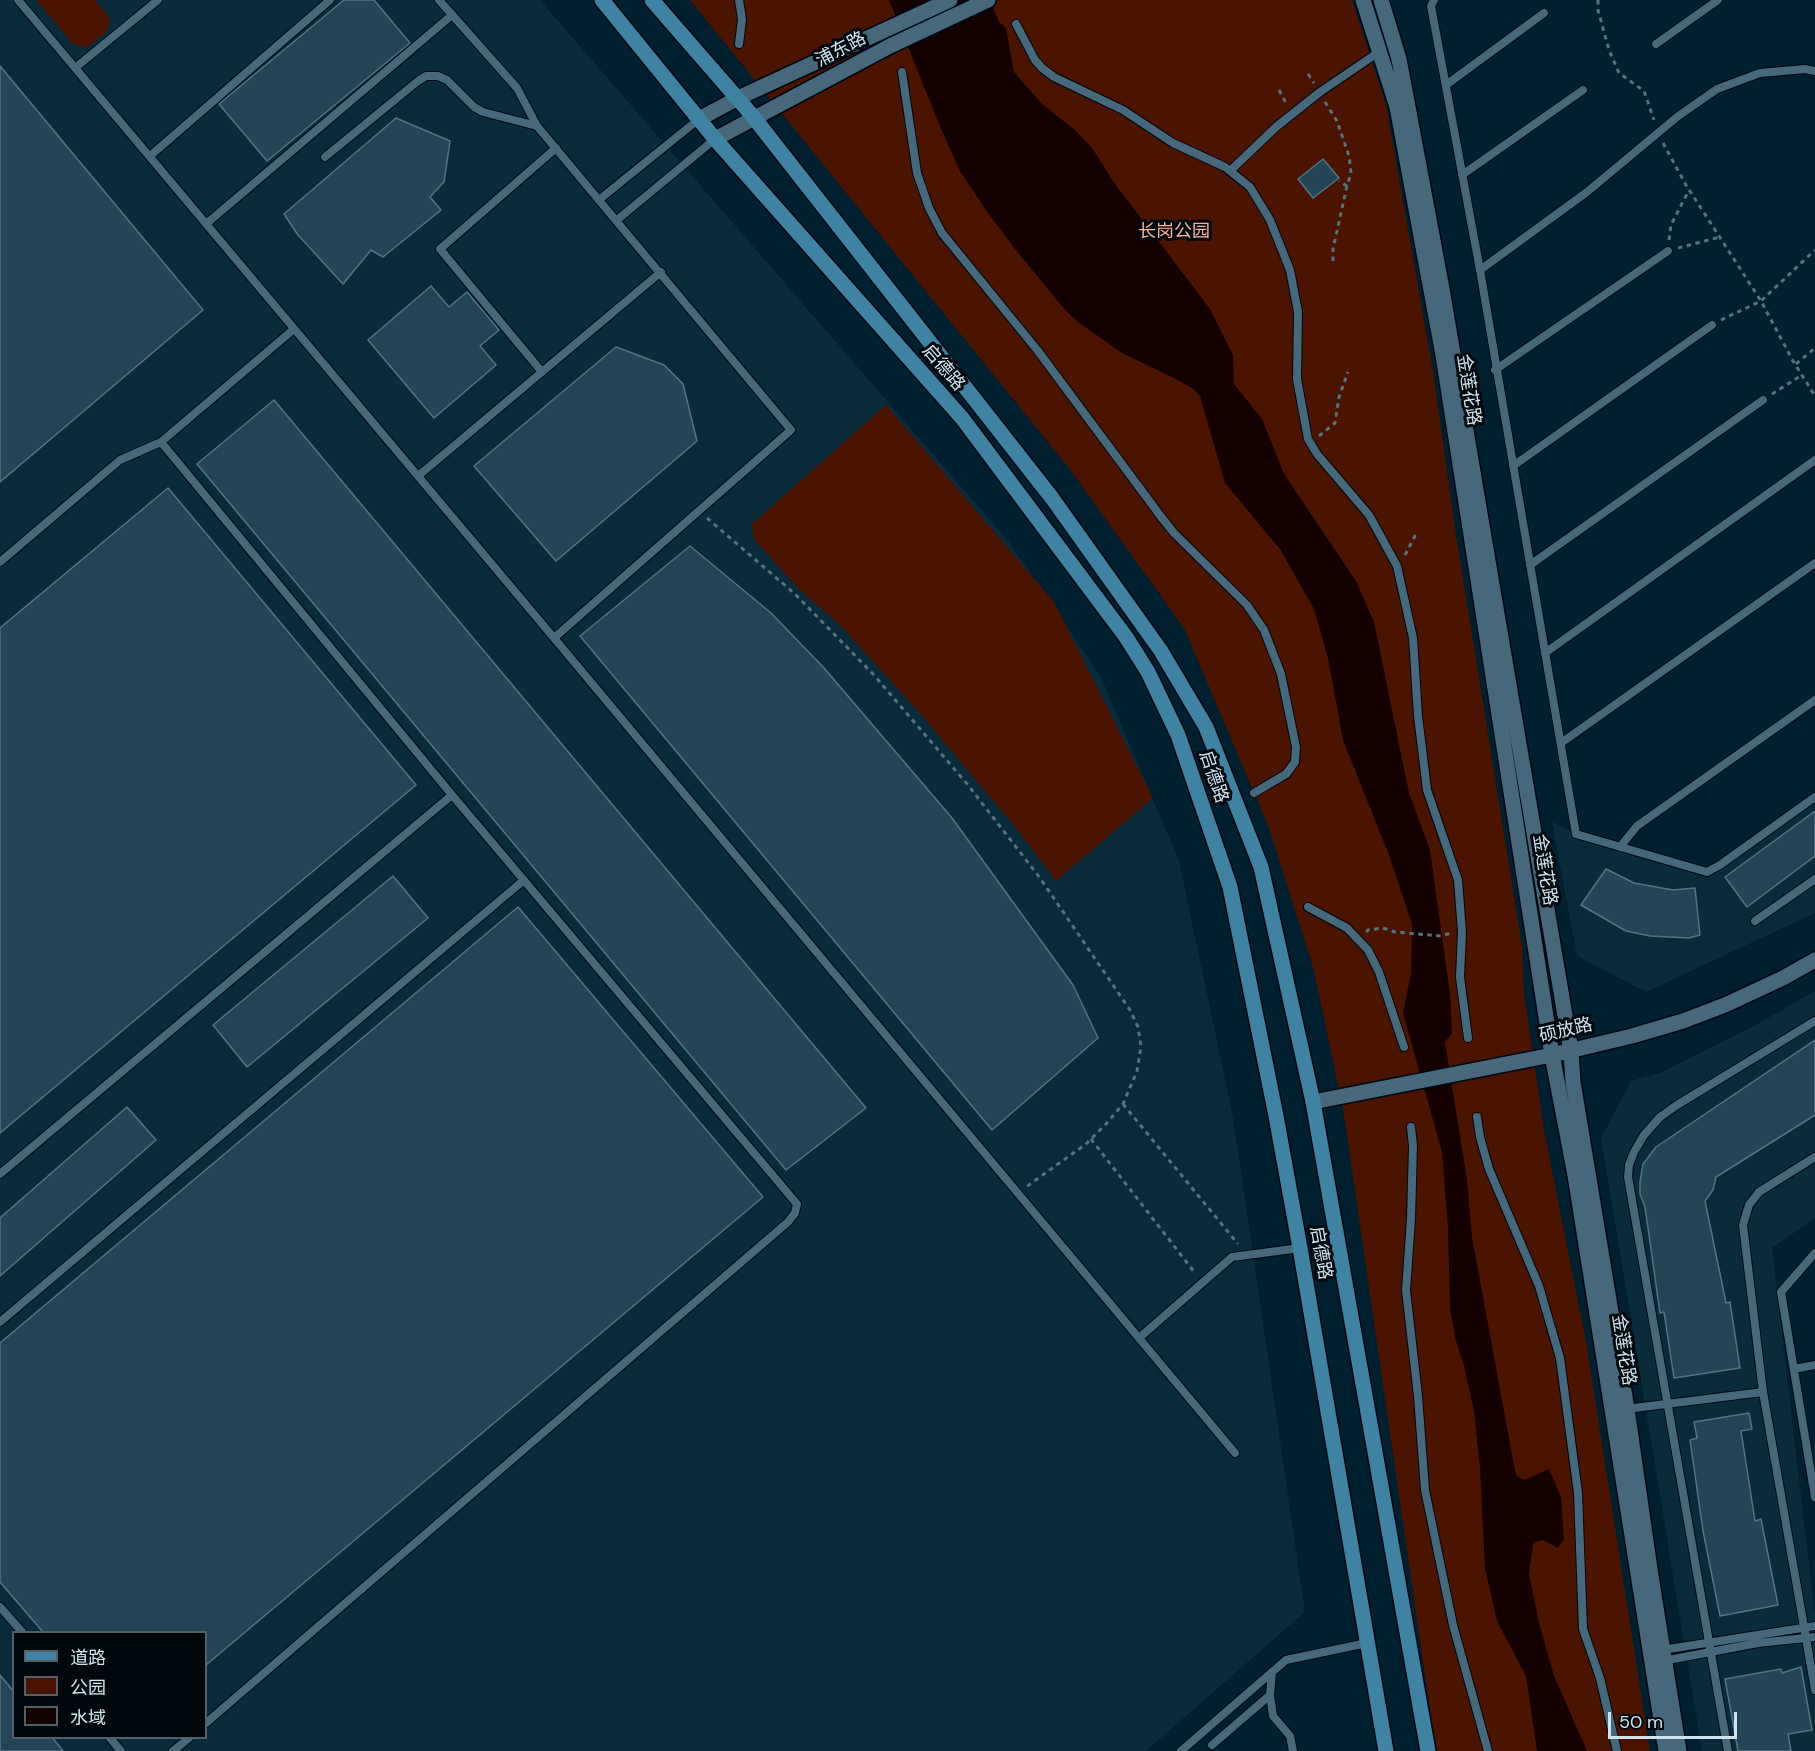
<!DOCTYPE html>
<meta charset="utf-8">
<style>
body{margin:0}
#map{position:relative;width:1815px;height:1751px;overflow:hidden;background:#001f2f;font-family:"DM Sans","Noto Sans SC",sans-serif}
canvas{display:block}
.legend{position:absolute;left:12px;top:1631px;width:195px;height:108px;box-sizing:border-box;background:#00080e;border:2px solid #546067;margin:0;padding:8px 10px;list-style:none;font-size:18px;color:#d1e3ed}
.legend li{display:flex;align-items:center;gap:12px;height:30px}
.legend b{width:30px;border:2px solid #546067}
.scale{position:absolute;left:1608px;top:1712px;width:129px;height:27px;box-sizing:border-box;border:3px solid #d1e3ed;border-top:0;padding-left:8px;font-size:18px;line-height:21px;white-space:nowrap;color:#d1e3ed;-webkit-text-stroke:4px #00080e;paint-order:stroke}
</style>
<div id="map">
<canvas width="1815" height="1751"></canvas>
<ul class="legend">
<li><b style="height:8px;background:#3f82a1"></b>道路</li>
<li><b style="height:16px;background:#4a1400"></b>公园</li>
<li><b style="height:16px;background:#140000"></b>水域</li>
</ul>
<div class="scale">50 m</div>
</div>
<script>
const ctx = document.querySelector('canvas').getContext('2d');
ctx.lineJoin = 'round';
function paint(path, color) {
  ctx.fillStyle = color;
  ctx.fill(path, 'evenodd');
}
function poly(rows) {
  const path = new Path2D();
  for (const r of rows) {
    path.moveTo(r[0], r[1]);
    for (let i = 2; i < r.length; i += 2) path.lineTo(r[i], r[i + 1]);
  }
  return path;
}
function trace(path, color, width, dash) {
  ctx.strokeStyle = color;
  ctx.lineWidth = width;
  ctx.lineCap = dash ? 'butt' : 'round';
  ctx.setLineDash(dash || []);
  ctx.stroke(path);
}
function write(font, color, halo, rows, align = 'center') {
  ctx.font = font + ' "DM Sans","Noto Sans SC",sans-serif';
  ctx.lineWidth = 6;
  ctx.setLineDash([]);
  ctx.textBaseline = 'middle';
  ctx.strokeStyle = halo;
  ctx.fillStyle = color;
  for (const [text, x, y, turn = 0] of rows) {
    ctx.save();
    ctx.translate(x, y);
    ctx.rotate((+turn || 0) * Math.PI / 180);
    ctx.textAlign = isNaN(turn) ? turn : align;
    if (halo) ctx.strokeText(text, 0, 0);
    ctx.fillText(text, 0, 0);
    ctx.restore();
  }
}
paint(poly([
 [0,0,540,0,1009,542,1101,677,1179,861,1233,1117,1305,1612,1146,1751,0,1751],
 [14,1632,206,1632,206,1738,14,1738],
 [1815,798,1815,913,1646,992,1577,956,1552,822,1577,834,1707,872],
 [1815,991,1815,1218,1772,1248,1815,1616,1815,1751,1702,1751,1601,1138,1631,1081,1662,1072,1752,1027]
]), '#0a2b3a');
paint(poly([
 [36,0,95,0,109,17,109,26,106,32,88,47,74,45],
 [690,0,1352,0,1386,105,1433,371,1455,528,1522,946,1524,993,1544,1130,1586,1341,1650,1751,1436,1751,1343,1108,1313,967,1269,828,1184,628,1069,468],
 [886,405,1054,602,1153,798,1056,881,1021,834,919,712,840,625,799,589,754,539,752,524]
]), '#4a1400');
paint(poly([
 [889,0,990,0,999,22,1006,28,1014,72,1041,103,1076,131,1092,148,1115,184,1210,309,1233,355,1234,384,1262,419,1284,474,1356,581,1374,622,1409,793,1430,850,1450,994,1452,1033,1445,1042,1467,1180,1472,1237,1515,1471,1517,1476,1525,1480,1549,1469,1561,1497,1564,1539,1558,1548,1543,1540,1535,1542,1533,1545,1529,1574,1539,1623,1554,1676,1587,1751,1537,1751,1526,1676,1497,1621,1485,1568,1480,1468,1474,1411,1464,1366,1456,1341,1450,1309,1448,1227,1442,1152,1403,1013,1411,973,1412,924,1389,855,1343,740,1328,658,1314,609,1280,549,1225,483,1200,396,1194,389,1174,378,1122,353,1078,322,1065,310,1015,249,988,213,960,171,942,131]
]), '#140000');
const building = poly([
 [344,0,374,0,410,43,267,161,219,104,344,0],
 [0,66,203,310,0,482,0,66],
 [396,118,450,141,444,182,430,197,441,210,383,257,371,250,343,284,298,235,284,214,396,118],
 [1323,159,1339,178,1313,198,1298,179,1323,159],
 [431,286,449,307,467,292,499,330,480,346,496,365,434,418,368,340,431,286],
 [616,347,664,365,683,384,697,441,556,561,474,466,616,347],
 [274,400,866,1108,786,1170,197,464,274,400],
 [168,488,416,785,0,1133,0,628,168,488],
 [690,546,771,613,824,668,952,818,1073,985,1098,1038,992,1130,580,636,690,546],
 [1815,811,1815,856,1747,907,1725,877,1815,811],
 [1606,869,1634,883,1673,890,1695,888,1700,935,1689,938,1650,936,1626,931,1581,905,1606,869],
 [393,876,428,918,247,1067,213,1025,393,876],
 [518,907,763,1197,206,1665,206,1632,43,1632,0,1582,0,1343,518,907],
 [1815,1040,1815,1115,1716,1177,1713,1190,1705,1201,1726,1303,1730,1302,1740,1368,1674,1378,1664,1312,1660,1313,1645,1207,1640,1194,1640,1182,1643,1164,1656,1147,1815,1040],
 [127,1107,156,1140,0,1276,0,1218,127,1107],
 [1749,1413,1752,1429,1741,1431,1755,1521,1761,1519,1778,1605,1720,1616,1703,1531,1690,1440,1697,1438,1694,1422,1749,1413],
 [1801,1667,1812,1730,1788,1734,1791,1751,1738,1751,1725,1679,1781,1669,1782,1673,1801,1667],
 [0,1675,14,1692,14,1737,52,1737,63,1751,0,1751,0,1675]
]);
paint(building, '#244556');
trace(building, '#527386', 1.5);
const service = poly([
 [18,0,554,638,791,430,537,126,517,88,439,0],
 [739,0,742,19,739,44],
 [1434,0,1431,6,1480,270,1576,834,1707,872,1720,865,1815,797],
 [1016,24,1035,60,1042,68,1054,77,1123,110,1173,143,1225,167,1250,187,1270,220,1290,270,1298,312,1297,379,1308,439,1317,454,1369,515,1397,566,1413,638,1418,716,1427,790,1458,880,1462,932,1460,977,1468,1038],
 [1656,44,1718,0],
 [75,68,158,0],
 [902,72,917,173,929,208,942,233,1038,351,1162,518,1174,533,1247,605,1264,630,1281,674,1296,747,1295,762,1286,774,1254,793],
 [1446,85,1544,13],
 [150,156,330,0],
 [325,157,418,81,426,76,438,76,447,80,474,107,483,112,537,126],
 [1230,171,1276,127,1320,92,1379,52],
 [1462,175,1583,90],
 [600,199,699,119],
 [617,220,715,139],
 [206,224,452,15],
 [1480,270,1587,192,1677,117,1717,89,1760,73,1805,69,1815,71],
 [1495,370,1668,251],
 [542,372,440,249,556,148],
 [161,442,452,795,797,1204,795,1213,788,1222,206,1723],
 [1513,466,1712,325],
 [418,476,661,272],
 [0,562,120,460,161,442,294,329],
 [1530,565,1763,400],
 [554,638,1235,1453],
 [1545,653,1815,460],
 [1561,743,1815,563],
 [1620,847,1637,826,1815,700],
 [1308,907,1347,928,1368,950,1379,972,1404,1047],
 [1755,921,1815,879],
 [1477,1117,1480,1137,1489,1169,1539,1286,1560,1358,1578,1493,1583,1629,1600,1678,1617,1751],
 [1411,1127,1413,1146,1411,1219,1406,1290,1418,1396,1425,1490,1453,1625,1488,1751],
 [1815,1157,1759,1192,1749,1205,1743,1225,1763,1392,1815,1690],
 [0,1174,452,795],
 [1815,1253,1781,1292,1815,1497],
 [0,1322,524,880],
 [1139,1338,1232,1257,1300,1248],
 [1794,1369,1815,1365],
 [1626,1409,1763,1392],
 [0,1607,22,1632],
 [1662,1650,1815,1626],
 [1663,1661,1758,1643,1815,1637],
 [1272,1672,1270,1695,1273,1716,1290,1736,1293,1751],
 [110,1738,121,1751],
 [1212,1745,1270,1695],
 [173,1751,189,1738],
 [1181,1751,1286,1660,1367,1643],
 [1728,1751,1628,1177,1629,1165,1634,1152,1644,1135,1660,1117,1677,1105,1815,1021]
]);
const tertiary = poly([
 [1363,0,1397,107,1443,355,1552,1055,1575,1175,1666,1751],
 [1381,0,1399,59,1442,289,1571,1051,1573,1082,1627,1409,1651,1576,1679,1751],
 [699,119,738,98,950,0],
 [715,139,890,46,988,0],
 [1313,1102,1552,1055,1632,1036,1683,1021,1725,1005,1783,978,1815,960]
]);
const secondary = poly([
 [602,0,715,139,962,418,1126,637,1148,672,1178,735,1230,887,1276,1116,1300,1248,1386,1751],
 [652,0,751,114,1052,498,1161,651,1206,727,1261,867,1313,1102,1428,1751]
]);
trace(service, '#000813', 10);
trace(tertiary, '#000813', 18);
trace(secondary, '#000813', 18);
trace(poly([
 [1598,0,1598,10,1609,50,1619,73,1644,91,1654,120],
 [1308,74,1314,83],
 [1279,90,1287,105],
 [1325,102,1337,121,1349,156,1351,173,1347,186,1339,181],
 [1663,143,1686,185,1761,301,1793,361,1815,396],
 [1669,240,1671,225,1689,190],
 [1678,248,1720,237],
 [1333,261,1333,249,1347,186],
 [1721,320,1761,301,1815,250],
 [1796,364,1815,348],
 [1772,394,1802,375],
 [1319,436,1335,423,1339,397,1348,372],
 [707,518,795,594,873,674,968,785,1040,878,1130,1010,1138,1027,1141,1046,1137,1071,1123,1104,1106,1124,1086,1144,1026,1187],
 [1405,555,1416,534],
 [1366,932,1368,930,1383,928,1395,932,1441,936,1451,933],
 [1123,1104,1238,1244],
 [1091,1139,1195,1273]
]), '#57717f', 3, [4.5, 4.5]);
trace(service, '#46687a', 8);
trace(tertiary, '#46687a', 15);
trace(secondary, '#3f82a1', 15);
write('18px', '#d1e3ed', '#00080e', [
 ["浦东路",841,50,-28],
 ["启德路",943,368,49],
 ["金莲花路",1468,390,81],
 ["启德路",1213,777,71],
 ["金莲花路",1544,870,81],
 ["硕放路",1566,1031,-13],
 ["启德路",1320,1253,80],
 ["金莲花路",1623,1350,81]
]);
write('18px', '#fcb195', '#00080e', [
 ["长岗公园",1174,232]
]);
</script>
